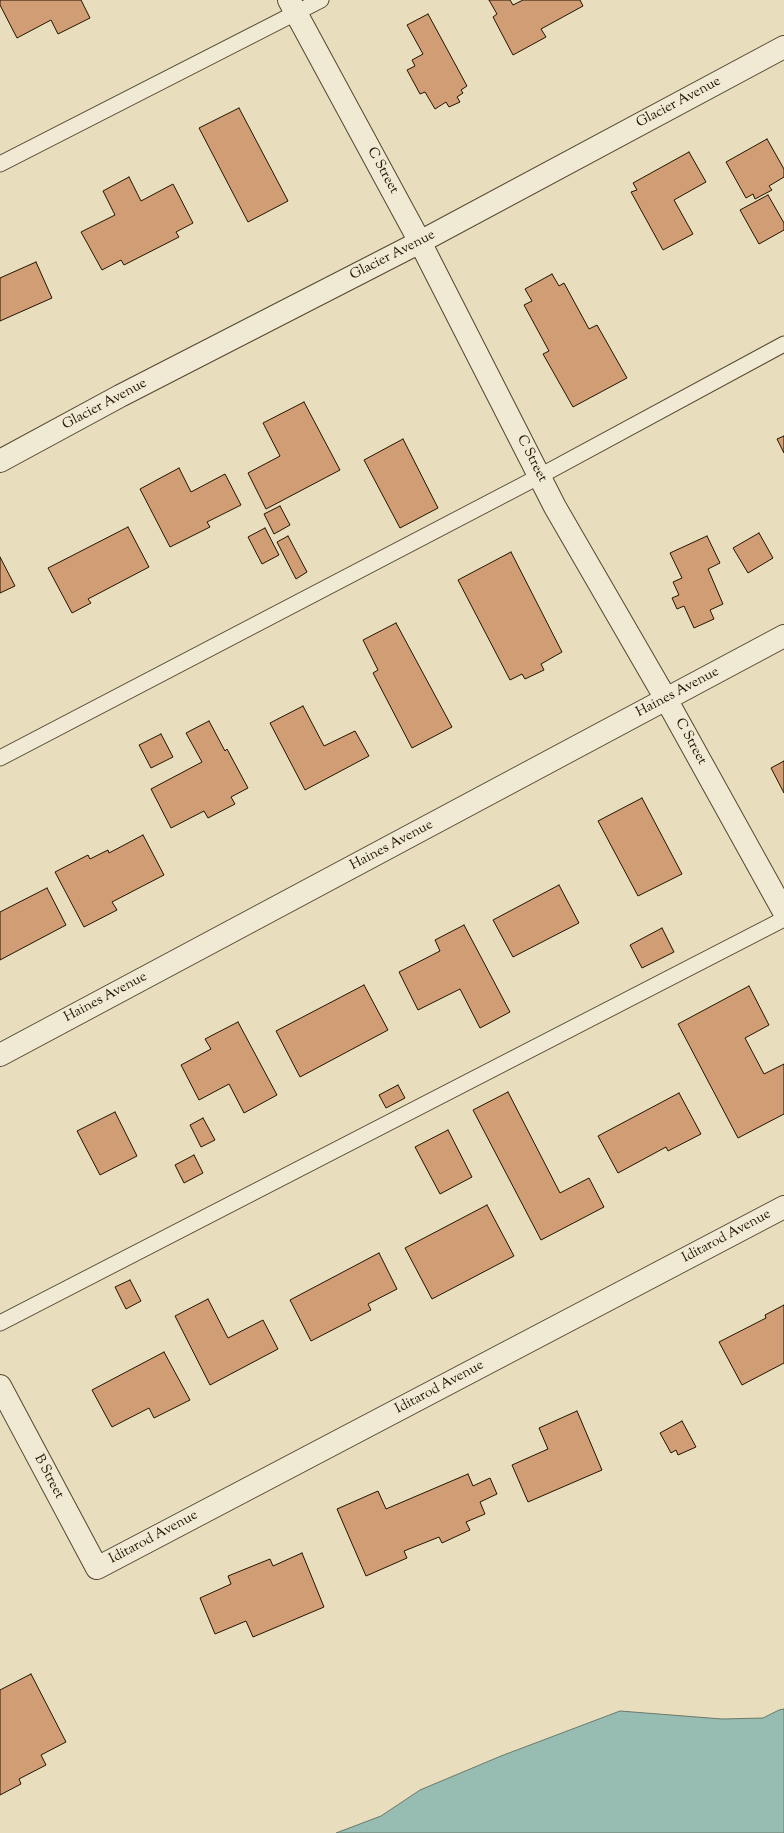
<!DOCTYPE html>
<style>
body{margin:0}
canvas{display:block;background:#e8debd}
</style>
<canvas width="784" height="1833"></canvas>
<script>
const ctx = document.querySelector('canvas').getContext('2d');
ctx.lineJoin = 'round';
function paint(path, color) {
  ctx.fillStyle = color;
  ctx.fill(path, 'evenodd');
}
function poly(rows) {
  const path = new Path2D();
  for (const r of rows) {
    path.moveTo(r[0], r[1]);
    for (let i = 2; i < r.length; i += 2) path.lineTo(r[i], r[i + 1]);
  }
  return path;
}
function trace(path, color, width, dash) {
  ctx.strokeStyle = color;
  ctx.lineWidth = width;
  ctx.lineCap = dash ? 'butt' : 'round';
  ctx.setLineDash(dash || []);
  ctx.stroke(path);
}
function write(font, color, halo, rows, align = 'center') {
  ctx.font = font + ' "Sorts Mill Goudy",serif';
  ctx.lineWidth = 3;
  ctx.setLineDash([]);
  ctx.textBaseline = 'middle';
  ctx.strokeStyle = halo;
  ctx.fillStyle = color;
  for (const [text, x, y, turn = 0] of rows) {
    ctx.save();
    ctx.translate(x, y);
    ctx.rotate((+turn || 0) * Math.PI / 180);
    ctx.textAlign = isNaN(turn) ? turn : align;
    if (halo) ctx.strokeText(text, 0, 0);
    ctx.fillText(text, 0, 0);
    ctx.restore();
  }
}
const water = poly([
 [784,1709,784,1833,336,1833,381,1816,420,1790,501,1756,620,1711,722,1719,763,1718,779,1710,784,1709]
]);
paint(water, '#97bcb2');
trace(water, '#69796b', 1);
const building = poly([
 [0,0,81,0,90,18,58,34,51,20,17,38,0,5,0,0],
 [489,0,510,0,513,5,523,0,580,0,583,6,541,29,546,37,513,55,493,17,497,14,489,0],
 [428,14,467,86,461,90,463,93,457,97,460,102,449,107,446,102,435,109,425,92,420,94,407,70,415,66,412,60,423,54,407,25,428,14],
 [239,108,288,201,248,222,199,128,239,108],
 [767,139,784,169,784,177,769,186,772,190,755,199,753,194,746,198,726,162,767,139],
 [689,152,706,182,674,200,693,234,663,250,631,192,637,190,633,183,689,152],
 [129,177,141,201,173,184,193,223,176,232,179,237,124,265,121,260,102,270,81,232,115,215,103,191,129,177],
 [768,195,784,223,784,230,759,244,740,210,768,195],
 [36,262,52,298,0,321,0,278,36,262],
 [552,274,559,286,564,283,589,329,597,325,627,378,573,407,543,354,549,351,524,305,532,301,525,289,552,274],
 [304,402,340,470,266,509,248,473,280,456,263,423,304,402],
 [784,436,784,453,777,439,784,436],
 [403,439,438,508,400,528,364,460,403,439],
 [179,468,191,492,225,474,241,505,207,522,210,527,170,547,140,489,179,468],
 [280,506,290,525,274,534,264,514,280,506],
 [128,527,149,567,88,599,91,603,72,613,48,568,128,527],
 [265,528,279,555,262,564,248,537,265,528],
 [759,533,773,558,748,573,733,548,759,533],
 [288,536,307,572,296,579,277,542,288,536],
 [707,536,720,563,708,569,723,604,710,610,714,619,694,628,684,606,677,609,672,598,679,595,673,582,682,578,670,553,707,536],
 [511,552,562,652,541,664,544,670,525,679,522,674,510,680,458,580,511,552],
 [0,557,15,586,0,593,0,557],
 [396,623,452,727,412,748,373,673,378,670,363,640,396,623],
 [303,706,324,746,355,731,369,756,305,790,270,723,303,706],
 [209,721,225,751,227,749,248,788,231,797,235,804,208,818,204,811,171,828,151,789,202,762,186,733,209,721],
 [161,734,173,757,151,768,139,745,161,734],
 [784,761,784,793,771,768,784,761],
 [642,798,682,874,638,896,598,821,642,798],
 [143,835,164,875,112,902,117,910,84,927,55,872,88,855,90,859,108,850,109,853,143,835],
 [559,885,579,923,513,957,493,920,559,885],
 [47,888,66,925,0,960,0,912,47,888],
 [464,925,510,1012,480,1028,460,989,418,1010,399,972,440,951,435,940,464,925],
 [662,928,674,952,642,968,630,945,662,928],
 [364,985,388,1030,300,1077,276,1031,364,985],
 [749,986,769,1025,745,1038,764,1074,784,1064,784,1114,738,1138,678,1024,749,986],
 [238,1022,277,1095,244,1113,229,1084,199,1100,181,1065,211,1049,205,1039,238,1022],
 [398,1085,405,1098,386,1108,379,1095,398,1085],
 [508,1092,560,1193,589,1178,604,1207,541,1240,473,1110,508,1092],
 [679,1093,701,1134,668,1151,666,1147,618,1173,598,1136,679,1093],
 [115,1112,137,1156,100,1175,77,1131,115,1112],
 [203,1118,215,1140,201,1147,190,1125,203,1118],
 [448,1130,472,1177,440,1194,415,1147,448,1130],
 [194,1155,203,1173,184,1183,175,1165,194,1155],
 [487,1205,514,1256,432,1299,405,1248,487,1205],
 [379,1253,397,1289,368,1304,371,1310,311,1341,290,1300,379,1253],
 [130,1280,141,1301,126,1309,115,1287,130,1280],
 [208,1299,228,1338,263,1320,278,1349,210,1385,175,1316,208,1299],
 [784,1305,784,1363,742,1385,719,1342,766,1318,765,1315,784,1305],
 [164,1352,190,1400,154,1418,149,1408,112,1427,92,1390,164,1352],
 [577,1411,602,1470,528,1502,512,1465,548,1449,539,1428,577,1411],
 [682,1421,696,1447,678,1455,676,1450,671,1453,660,1433,682,1421],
 [468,1474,473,1486,490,1478,497,1494,480,1502,485,1514,466,1522,470,1530,442,1543,439,1537,404,1551,407,1558,366,1576,337,1509,378,1491,386,1509,468,1474],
 [302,1553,324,1607,253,1637,246,1621,215,1634,200,1598,231,1584,228,1576,270,1559,273,1566,302,1553],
 [31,1674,66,1742,41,1755,46,1765,19,1779,21,1784,0,1795,0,1690,31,1674]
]);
paint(building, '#d19d74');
trace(building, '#231400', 1);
const service = poly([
 [0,164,321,0],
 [0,758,540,476,784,344],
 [0,1323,784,919]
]);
const minor = poly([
 [289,0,420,242,555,507,666,699,784,912],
 [0,461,120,396,420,242,784,47],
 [0,1055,784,636],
 [0,1386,97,1568,784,1207]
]);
trace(service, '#54462f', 17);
trace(minor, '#54462f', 24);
trace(service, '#f0ead4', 15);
trace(minor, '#f0ead4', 22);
write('14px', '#231400', '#f0ead4', [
 ["Glacier Avenue",679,103,-28],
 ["C Street",382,171,61],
 ["Glacier Avenue",393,256,-27],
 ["Glacier Avenue",105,405,-28],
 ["C Street",531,459,63],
 ["Haines Avenue",678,693,-28],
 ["C Street",690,742,61],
 ["Haines Avenue",392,846,-28],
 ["Haines Avenue",106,998,-28],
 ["Iditarod Avenue",727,1237,-28],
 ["Iditarod Avenue",440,1388,-28],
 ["B Street",48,1477,62],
 ["Iditarod Avenue",154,1538,-28]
]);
</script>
